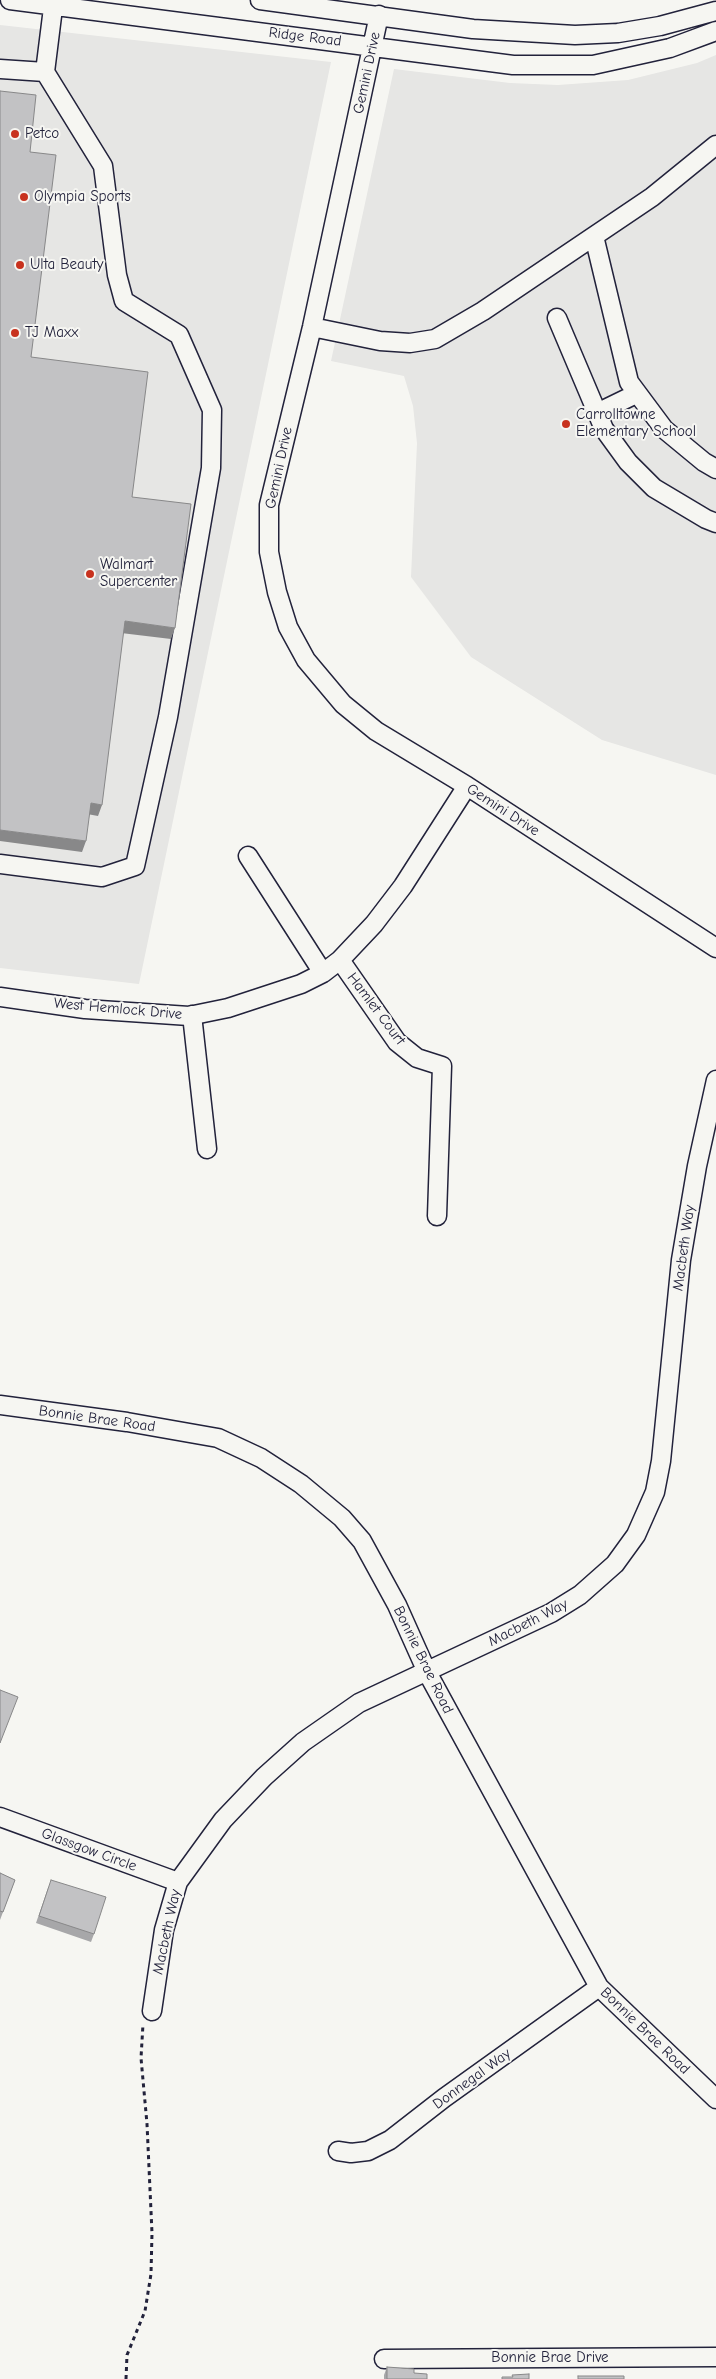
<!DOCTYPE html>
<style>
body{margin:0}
canvas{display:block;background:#f6f6f2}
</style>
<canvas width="716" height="2379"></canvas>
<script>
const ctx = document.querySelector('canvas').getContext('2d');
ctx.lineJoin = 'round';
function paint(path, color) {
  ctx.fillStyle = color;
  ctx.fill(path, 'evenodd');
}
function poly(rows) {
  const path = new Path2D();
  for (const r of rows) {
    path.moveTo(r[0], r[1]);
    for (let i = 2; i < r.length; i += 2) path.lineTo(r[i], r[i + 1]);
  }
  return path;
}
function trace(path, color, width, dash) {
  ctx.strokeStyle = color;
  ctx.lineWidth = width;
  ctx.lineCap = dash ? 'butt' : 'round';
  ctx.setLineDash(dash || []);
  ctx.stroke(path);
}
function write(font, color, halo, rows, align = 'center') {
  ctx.font = font + ' "Comic Neue",sans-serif';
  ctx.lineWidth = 4;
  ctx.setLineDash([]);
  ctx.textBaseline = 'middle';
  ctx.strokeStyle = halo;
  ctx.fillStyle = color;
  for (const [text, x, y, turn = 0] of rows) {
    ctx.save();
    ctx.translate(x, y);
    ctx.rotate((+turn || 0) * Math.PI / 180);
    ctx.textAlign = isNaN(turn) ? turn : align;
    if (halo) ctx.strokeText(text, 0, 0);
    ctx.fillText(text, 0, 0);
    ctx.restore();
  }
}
paint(poly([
 [0,25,331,62,139,984,0,968],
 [716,55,716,775,602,740,471,657,411,577,417,443,413,406,404,376,331,361,394,69,510,83,558,85,628,80,697,63]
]), '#e6e6e4');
const minor = poly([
 [10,0,513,65,593,65,670,48,716,31],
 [260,0,473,29,575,35,618,33,660,26,716,11],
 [379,15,312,327,269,505,269,552,277,592,288,627,306,660,343,704,376,731,467,786,716,948],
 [0,69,45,72,54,0],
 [594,236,629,382,664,429,704,462,716,469],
 [557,318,604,429,628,462,654,488,706,519,716,523],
 [312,327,380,341,410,343,435,339,483,311,652,197,716,145],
 [597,413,636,394],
 [248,856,323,973],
 [0,864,102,877,135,866,168,717,211,468,212,410,179,335,124,301,117,275,103,166,45,72],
 [340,960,397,1042,417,1058,442,1066,437,1216],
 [0,997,85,1009,189,1016,228,1008,301,984,323,973,340,960,374,924,403,886,467,786],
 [192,1015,207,1149],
 [0,1405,127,1422,218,1438,261,1458,301,1484,342,1518,362,1541,397,1605,427,1672,599,1987,716,2099],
 [0,1817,178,1882],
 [152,2011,164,1930,178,1882,223,1820,264,1777,303,1742,359,1703,551,1613,580,1595,615,1564,636,1535,655,1492,661,1461,681,1260,697,1166,716,1080],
 [338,2151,351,2153,368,2151,390,2140,444,2098,599,1987],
 [384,2359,716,2357]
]);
trace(minor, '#22223b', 21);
trace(poly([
 [126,2379,127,2355,145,2311,151,2274,152,2233,147,2124,141,2058,143,2024]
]), '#22223b', 3, [4, 4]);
trace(minor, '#f6f6f2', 18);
paint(poly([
 [0,1873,15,1880,0,1920],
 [48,1888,94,1934,91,1942,36,1923],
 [387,2367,414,2373,427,2379,384,2379,384,2375]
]), '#a7a7a9');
paint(poly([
 [125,621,175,628,171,639,121,633],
 [91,803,102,805,98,816,87,814],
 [0,830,86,841,82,852,0,841]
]), '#888889');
const building = poly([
 [0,91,36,95,30,152,56,155,31,357,148,372,132,497,191,504,175,628,125,621,102,805,91,803,86,841,0,830,0,91],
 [0,1690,18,1697,0,1743,0,1690],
 [0,1873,15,1880,3,1912,0,1911,0,1873],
 [51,1880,106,1897,94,1934,39,1916,51,1880],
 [387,2367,414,2369,414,2373,427,2374,427,2379,387,2379,387,2367],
 [529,2374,529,2379,502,2379,502,2377,513,2377,512,2375,529,2374],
 [578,2376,624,2376,624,2379,578,2379,578,2376]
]);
paint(building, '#c2c2c4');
trace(building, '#888889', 1);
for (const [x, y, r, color] of [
 [15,134,5,"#c8321e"],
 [24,197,5,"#c8321e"],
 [20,265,5,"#c8321e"],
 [15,333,5,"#c8321e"],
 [566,424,5,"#c8321e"],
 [90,574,5,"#c8321e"]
]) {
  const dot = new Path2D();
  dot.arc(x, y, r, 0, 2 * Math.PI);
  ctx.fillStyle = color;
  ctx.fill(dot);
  trace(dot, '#f6f6f2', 2);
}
write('15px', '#22223b', '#f6f6f2', [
 ["Ridge Road",305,37,7],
 ["Gemini Drive",367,73,-78],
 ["Gemini Drive",279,468,-78],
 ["Gemini Drive",503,810,33],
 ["West Hemlock Drive",118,1009,5],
 ["Hamlet Court",376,1009,53],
 ["Macbeth Way",684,1248,-82],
 ["Bonnie Brae Road",97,1419,8],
 ["Macbeth Way",528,1623,-27],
 ["Bonnie Brae Road",423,1660,64],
 ["Glassgow Circle",89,1850,20],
 ["Macbeth Way",167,1932,-78],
 ["Bonnie Brae Road",645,2031,44],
 ["Donnegal Way",472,2079,-36],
 ["Bonnie Brae Drive",550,2358]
]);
write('15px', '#22223b', '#f6f6f2', [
 ["Petco",25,134],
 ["Olympia Sports",34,197],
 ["Ulta Beauty",30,265],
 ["TJ Maxx",25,333],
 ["Carrolltowne",576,415],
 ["Elementary School",576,432],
 ["Walmart",100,565],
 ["Supercenter",100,582]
], 'left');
</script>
